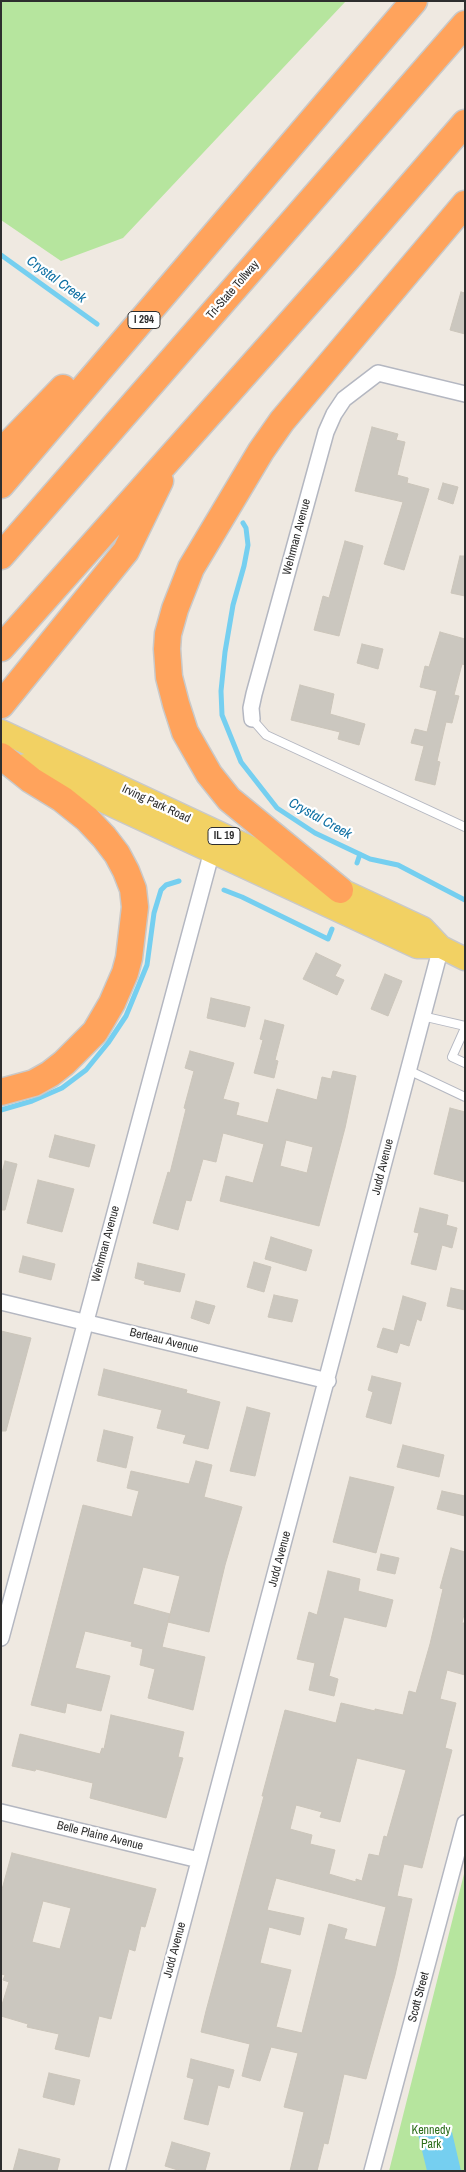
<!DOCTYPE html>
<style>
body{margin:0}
#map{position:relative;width:466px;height:2172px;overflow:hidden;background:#efe9e1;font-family:"Archivo Narrow",sans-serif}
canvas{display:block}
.frame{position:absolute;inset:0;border:2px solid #2e2e2e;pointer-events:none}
</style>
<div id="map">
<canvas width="466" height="2172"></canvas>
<div class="frame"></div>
</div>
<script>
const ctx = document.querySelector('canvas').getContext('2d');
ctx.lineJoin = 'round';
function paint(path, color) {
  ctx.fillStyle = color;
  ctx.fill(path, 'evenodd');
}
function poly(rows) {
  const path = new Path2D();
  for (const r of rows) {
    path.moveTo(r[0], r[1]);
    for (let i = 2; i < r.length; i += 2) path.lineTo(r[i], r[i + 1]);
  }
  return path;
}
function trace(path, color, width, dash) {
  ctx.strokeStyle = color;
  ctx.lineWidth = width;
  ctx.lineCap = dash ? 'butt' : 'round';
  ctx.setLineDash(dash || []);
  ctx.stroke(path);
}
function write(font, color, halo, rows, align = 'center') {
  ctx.font = font + ' "Archivo Narrow",sans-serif';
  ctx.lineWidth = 4.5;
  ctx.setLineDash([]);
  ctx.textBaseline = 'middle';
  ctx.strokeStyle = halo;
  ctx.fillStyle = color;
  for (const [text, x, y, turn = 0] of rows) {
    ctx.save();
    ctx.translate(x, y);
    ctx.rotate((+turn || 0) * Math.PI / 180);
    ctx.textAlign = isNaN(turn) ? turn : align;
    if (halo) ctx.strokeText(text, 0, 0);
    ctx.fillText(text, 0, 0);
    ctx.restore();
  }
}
paint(poly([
 [1,1,346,1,123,238,61,261,1,220],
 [465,1870,465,2171,389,2171]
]), '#b6e59e');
paint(poly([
 [433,2127,436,2135,452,2132,461,2171,427,2171,417,2130]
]), '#75cff0');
trace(poly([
 [1,255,97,324],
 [243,523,246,528,248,545,244,566,233,605,225,652,221,691,222,715,241,762,277,808,315,833,370,859,398,865,465,900],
 [357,863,360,854],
 [224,890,242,897,328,939,332,929],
 [1,1110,32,1101,62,1088,86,1070,108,1043,126,1016,147,965,154,913,161,890,166,885,179,881]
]), '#75cff0', 5);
const building = poly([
 [461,292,465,293,465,334,450,330,461,292],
 [372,427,398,434,396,440,405,442,397,475,408,478,407,483,429,489,404,570,384,564,403,502,355,491,372,427],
 [443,483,458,487,453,504,438,499,443,483],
 [345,541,363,546,339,636,314,630,323,596,329,598,345,541],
 [460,556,465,556,465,596,451,593,460,556],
 [440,632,465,639,465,665,462,664,454,695,459,696,452,723,446,722,437,761,440,762,435,785,415,780,424,746,411,743,415,729,427,732,437,691,420,687,425,666,429,667,440,632],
 [362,644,383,649,378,669,357,663,362,644],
 [300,685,334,694,330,714,365,724,359,745,338,739,340,732,291,720,300,685],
 [316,953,341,965,335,976,344,980,337,995,303,979,316,953],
 [385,974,402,981,388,1016,371,1009,385,974],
 [211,998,250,1007,245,1027,207,1018,211,998],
 [265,1020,284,1025,275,1060,278,1061,274,1078,254,1073,263,1040,260,1039,265,1020],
 [190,1051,234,1063,223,1099,239,1103,236,1115,268,1123,277,1089,317,1100,322,1077,331,1079,333,1071,356,1076,345,1128,319,1226,220,1201,226,1176,253,1183,264,1144,223,1133,216,1162,203,1159,191,1201,186,1200,178,1230,153,1223,168,1172,170,1173,186,1109,184,1108,194,1071,185,1068,190,1051],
 [286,1140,313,1147,307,1173,280,1166,286,1140],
 [450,1108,465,1112,465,1182,434,1174,450,1108],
 [55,1135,95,1145,89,1167,49,1157,55,1135],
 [5,1161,17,1164,5,1210,1,1210,1,1177,5,1161],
 [38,1180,74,1189,62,1232,27,1223,38,1180],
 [420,1208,448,1215,446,1225,457,1228,452,1248,442,1245,436,1270,411,1264,419,1233,414,1232,420,1208],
 [271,1237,312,1250,306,1271,265,1259,271,1237],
 [23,1256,55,1264,51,1280,19,1272,23,1256],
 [254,1262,271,1267,264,1292,247,1287,254,1262],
 [138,1263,185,1274,180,1292,144,1284,145,1281,135,1278,138,1263],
 [451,1288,465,1291,465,1310,447,1306,451,1288],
 [274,1295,298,1300,292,1322,268,1317,274,1295],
 [403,1296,426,1303,421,1321,417,1319,409,1346,400,1343,397,1353,377,1347,383,1328,394,1331,403,1296],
 [196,1301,215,1306,209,1324,191,1318,196,1301],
 [1,1331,31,1338,6,1431,1,1431,1,1331],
 [104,1369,187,1390,186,1393,220,1402,208,1449,183,1443,186,1435,157,1428,162,1410,98,1395,104,1369],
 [372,1376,401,1383,391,1424,366,1417,373,1392,368,1390,372,1376],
 [247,1407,270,1413,255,1476,230,1471,247,1407],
 [104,1430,133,1437,126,1468,97,1461,104,1430],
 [403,1445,444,1455,439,1477,397,1467,403,1445],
 [196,1461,212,1465,204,1497,242,1507,225,1565,209,1632,168,1622,180,1576,143,1567,133,1604,170,1614,162,1647,205,1657,193,1710,148,1698,155,1669,140,1665,143,1649,131,1646,132,1642,85,1631,75,1668,110,1676,101,1711,67,1703,65,1713,31,1705,83,1505,132,1517,139,1491,127,1488,131,1471,189,1484,196,1461],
 [350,1477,394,1487,376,1553,333,1542,350,1477],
 [442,1491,465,1496,465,1516,437,1509,442,1491],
 [451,1548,465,1552,465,1610,462,1623,465,1623,465,1675,447,1670,440,1699,456,1703,445,1748,452,1750,422,1868,404,1864,397,1896,412,1899,395,1975,366,2079,344,2074,328,2144,324,2143,317,2171,290,2171,304,2112,284,2107,298,2053,271,2047,260,2081,242,2076,250,2044,201,2032,206,2011,264,1796,262,1796,285,1710,336,1723,341,1703,375,1711,375,1709,403,1715,409,1691,416,1693,430,1644,443,1589,440,1588,451,1548],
 [357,1758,406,1770,387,1837,384,1836,379,1856,369,1854,362,1881,356,1879,356,1882,329,1874,335,1850,310,1844,312,1835,290,1829,296,1805,322,1812,320,1817,340,1822,357,1758],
 [276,1878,386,1907,376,1947,344,1939,347,1929,329,1924,302,2033,276,2027,291,1970,260,1963,269,1927,300,1935,304,1918,267,1910,276,1878],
 [381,1554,399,1558,395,1574,377,1570,381,1554],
 [328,1571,360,1579,358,1591,393,1600,386,1627,344,1617,329,1676,338,1679,334,1696,309,1690,315,1663,297,1659,309,1612,317,1615,328,1571],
 [111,1715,184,1732,178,1757,183,1758,166,1818,90,1798,93,1783,36,1769,35,1771,12,1766,20,1734,100,1754,102,1748,104,1749,111,1715],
 [12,1853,156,1889,145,1927,141,1926,135,1951,129,1949,111,2019,99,2016,89,2057,55,2049,59,2034,27,2027,28,2024,1,2016,1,2008,9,1982,3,1980,5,1975,1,1974,1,1893,12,1853],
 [43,1901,71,1908,60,1949,32,1942,43,1901],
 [191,2059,234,2070,229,2088,218,2085,208,2125,184,2119,194,2079,187,2077,191,2059],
 [49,2073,80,2080,74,2105,43,2097,49,2073],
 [172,2142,210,2153,205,2171,181,2171,165,2166,172,2142],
 [19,2149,60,2159,57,2171,13,2171,19,2149]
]);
paint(building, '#cbc7bf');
trace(building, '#cbc5ba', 1);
const lane = poly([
 [252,719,266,735,465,827],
 [422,1016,465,1026],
 [465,1028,452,1057,465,1063],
 [408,1070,465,1097]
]);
const street = poly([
 [252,719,251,708,254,694,326,432,334,414,344,399,378,373,465,394],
 [1,1302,328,1381],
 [1,1638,212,851],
 [1,1812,199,1860],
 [117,2171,441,947],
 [372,2171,465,1823]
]);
const primary = poly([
 [1,731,423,928,441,947,465,959],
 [25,765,417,947,441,947]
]);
const highway = poly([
 [1,452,63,388],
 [1,485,414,1],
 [1,556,465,24],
 [1,648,347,259,465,123],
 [1,705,126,551,160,481],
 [1,756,31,780,62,799,87,819,104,837,117,854,126,871,133,889,135,907,129,958,125,973,112,1003,95,1032,64,1063,50,1074,34,1083,1,1092],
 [340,890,229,799,209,774,185,732,176,704,169,677,167,649,168,634,175,609,191,568,261,451,282,421,465,204]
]);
trace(lane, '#b4b7c1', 10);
trace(street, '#b4b7c1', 18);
trace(primary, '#c9c9c9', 25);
trace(highway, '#c9c9c9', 29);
trace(lane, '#fff', 8);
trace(street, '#fff', 15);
trace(primary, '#f2d163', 22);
trace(highway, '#ffa35c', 26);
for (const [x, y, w] of [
 [144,320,32],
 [224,836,32]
]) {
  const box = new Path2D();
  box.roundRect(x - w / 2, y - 8.5, w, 17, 4);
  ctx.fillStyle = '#fff';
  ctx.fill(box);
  trace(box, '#2e2e2e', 1);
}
write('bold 11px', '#2e2e2e', null, [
 ["I 294",144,320],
 ["IL 19",224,836]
]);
write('12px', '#2e2e2e', '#fff', [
 ["Tri-State Tollway",233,290,-49],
 ["Wehrman Avenue",297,537,-75],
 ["Irving Park Road",156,804,25],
 ["Judd Avenue",383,1167,-76],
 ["Wehrman Avenue",106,1244,-75],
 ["Berteau Avenue",164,1341,14],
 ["Judd Avenue",280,1559,-75],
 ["Belle Plaine Avenue",100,1836,14],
 ["Judd Avenue",175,1950,-75],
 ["Scott Street",419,1997,-75]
]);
write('12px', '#2c6e1b', '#fff', [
 ["Kennedy",431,2131],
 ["Park",431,2145]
]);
write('italic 14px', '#0d6fa3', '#fff', [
 ["Crystal Creek",56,280,36],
 ["Crystal Creek",320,819,29]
]);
</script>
